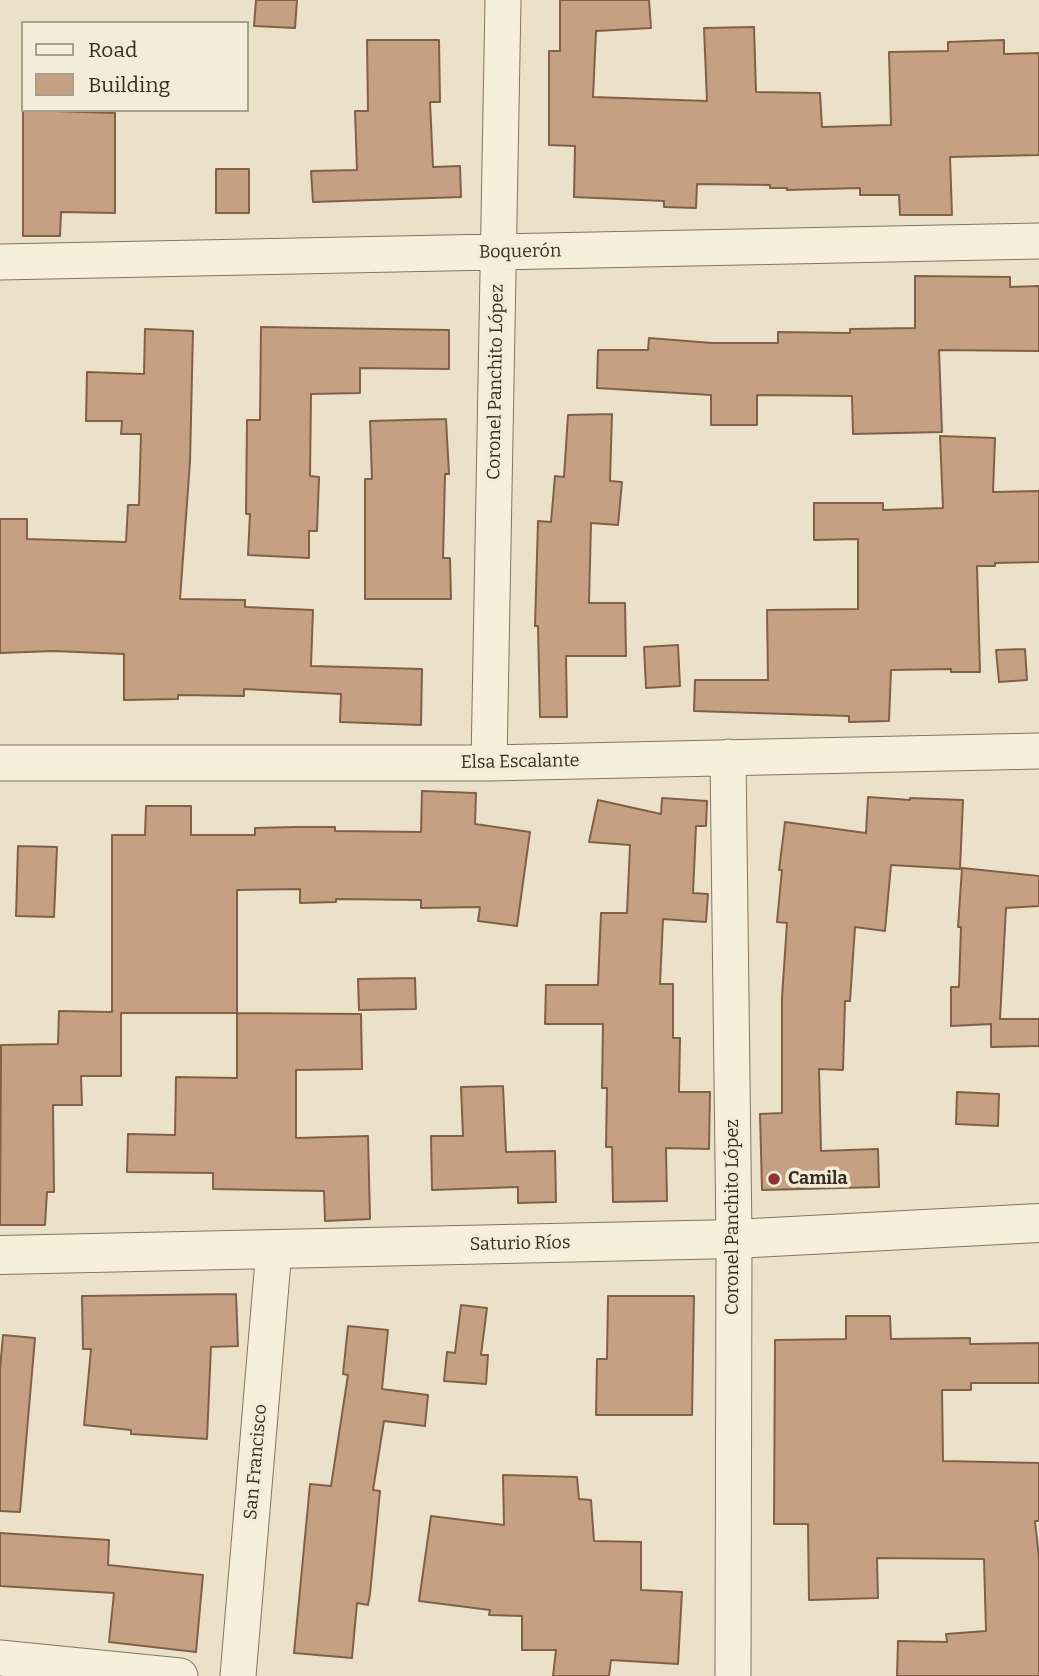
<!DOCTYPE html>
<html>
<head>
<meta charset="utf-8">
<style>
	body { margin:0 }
	#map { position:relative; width:1039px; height:1676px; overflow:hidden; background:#ebe1c9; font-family:Bitter,serif }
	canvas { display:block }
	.legend { position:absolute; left:21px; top:21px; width:228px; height:91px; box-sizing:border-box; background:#f3ecd8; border:2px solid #a8a08f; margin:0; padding:9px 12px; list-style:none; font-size:21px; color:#382d22 }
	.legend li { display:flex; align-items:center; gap:14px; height:35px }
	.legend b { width:35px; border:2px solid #a8a08f }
</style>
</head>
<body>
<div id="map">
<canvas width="1039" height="1676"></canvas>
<ul class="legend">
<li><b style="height:9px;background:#f6efdc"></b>Road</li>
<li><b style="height:19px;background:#c5a083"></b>Building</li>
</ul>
</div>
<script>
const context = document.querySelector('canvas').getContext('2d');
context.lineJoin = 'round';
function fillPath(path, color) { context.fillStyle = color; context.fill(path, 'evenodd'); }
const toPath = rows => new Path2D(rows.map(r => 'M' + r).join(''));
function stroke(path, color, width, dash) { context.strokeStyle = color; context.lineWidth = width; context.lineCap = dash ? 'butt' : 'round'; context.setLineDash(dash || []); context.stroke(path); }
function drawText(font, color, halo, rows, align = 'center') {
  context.font = font + ' Bitter,serif'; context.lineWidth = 7; context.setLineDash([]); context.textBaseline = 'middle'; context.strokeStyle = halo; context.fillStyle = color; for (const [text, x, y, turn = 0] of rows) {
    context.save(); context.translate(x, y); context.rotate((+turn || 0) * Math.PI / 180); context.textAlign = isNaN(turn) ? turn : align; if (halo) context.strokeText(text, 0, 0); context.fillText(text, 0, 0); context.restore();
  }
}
const building = toPath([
	[256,0,297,0,295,28,254,26,256,0],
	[560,0,649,0,651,28,596,31,593,97,707,101,704,28,754,27,756,92,820,93,822,127,891,125,889,52,948,51,948,42,1004,40,1004,54,1039,53,1039,155,950,157,952,215,900,215,899,195,860,195,860,188,787,190,787,188,770,188,770,185,697,184,696,208,664,207,664,201,574,197,575,146,549,145,549,51,560,51,560,0],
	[367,40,439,40,440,102,430,102,433,167,460,166,461,197,313,202,311,171,357,170,355,111,368,111,367,40],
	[23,110,115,113,115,213,61,212,60,236,23,236,23,110],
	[216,169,249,169,249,213,216,213,216,169],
	[915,276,1010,277,1010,287,1039,286,1039,351,939,350,942,432,853,434,852,396,757,395,757,425,711,425,711,395,597,388,598,350,648,350,649,338,712,343,778,343,778,332,850,333,850,329,915,328,915,276],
	[261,327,449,330,449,369,360,368,360,393,311,394,310,476,319,477,317,531,309,531,309,558,248,555,250,514,246,514,247,420,260,420,261,327],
	[145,329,193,331,190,462,180,599,245,600,245,607,313,610,311,666,422,669,421,725,340,722,341,694,244,689,244,696,178,695,178,699,124,700,124,654,54,651,0,653,0,519,27,519,27,539,126,542,128,505,139,505,141,434,121,434,122,421,86,421,87,372,144,374,145,329],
	[612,414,610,481,622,482,618,525,591,523,589,603,625,603,626,656,566,656,567,717,540,717,538,626,535,626,538,521,551,522,555,476,564,477,568,415,612,414],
	[446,419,449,474,445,474,443,558,450,558,451,599,365,599,365,479,372,479,370,421,446,419],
	[940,436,995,438,993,492,1039,491,1039,562,995,563,995,566,977,566,980,672,951,672,951,669,891,670,889,721,849,722,849,716,694,711,695,680,768,680,767,610,858,609,858,539,814,540,814,503,883,503,883,510,943,508,940,436],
	[678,645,680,686,646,688,644,647,678,645],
	[1025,649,1027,680,999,682,996,650,1025,649],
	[422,791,476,793,475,824,530,832,517,926,478,921,480,907,421,908,421,900,336,899,336,902,300,903,300,889,237,890,237,1013,121,1013,121,1076,81,1076,82,1105,53,1105,54,1192,47,1192,45,1225,0,1225,1,1045,58,1044,59,1011,112,1012,112,835,145,835,146,806,191,806,191,835,255,835,255,828,295,827,335,827,335,831,421,832,422,791],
	[868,797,910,800,910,798,963,800,960,869,891,865,885,931,855,927,850,1001,845,1001,843,1070,819,1069,821,1151,878,1149,879,1187,762,1190,760,1114,782,1113,782,997,787,923,777,922,782,870,779,870,785,822,866,833,868,797],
	[662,798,707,801,706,826,696,826,693,893,708,894,706,922,663,919,660,984,673,984,673,1038,680,1038,679,1092,710,1092,709,1149,666,1148,667,1201,613,1202,612,1147,606,1147,607,1088,602,1088,603,1024,545,1024,546,985,598,985,601,913,627,913,630,845,589,842,598,800,661,814,662,798],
	[18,846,57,847,54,917,16,916,18,846],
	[962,868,1039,876,1039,906,1006,908,1000,1019,1039,1019,1039,1046,991,1047,991,1024,951,1026,951,987,959,987,961,927,958,927,962,868],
	[415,978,416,1009,359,1010,358,979,415,978],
	[237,1013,361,1014,362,1069,296,1070,296,1138,368,1136,370,1219,325,1221,324,1191,213,1189,213,1173,127,1172,128,1134,175,1135,176,1077,237,1078,237,1013],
	[503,1086,506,1152,555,1151,556,1202,518,1203,518,1187,432,1190,431,1136,463,1136,461,1087,503,1086],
	[957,1092,999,1094,998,1126,956,1124,957,1092],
	[236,1294,238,1346,211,1347,207,1439,131,1434,131,1430,84,1425,91,1349,83,1349,82,1296,236,1294],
	[608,1296,694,1296,692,1415,596,1415,597,1359,607,1359,608,1296],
	[461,1305,487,1308,481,1355,488,1355,486,1384,444,1381,447,1352,455,1353,461,1305],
	[846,1316,890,1316,891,1339,970,1338,970,1344,1039,1343,1039,1383,971,1383,971,1390,942,1390,943,1461,1039,1463,1039,1521,1035,1521,1039,1558,1039,1676,897,1676,898,1641,947,1642,946,1634,986,1631,984,1559,877,1558,878,1598,809,1600,808,1524,774,1524,775,1340,846,1339,846,1316],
	[348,1326,388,1330,382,1389,428,1395,425,1426,384,1421,373,1490,380,1491,370,1594,368,1605,357,1603,352,1658,294,1653,310,1484,331,1486,348,1375,343,1374,348,1326],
	[3,1335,35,1338,20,1512,0,1511,0,1369,3,1335],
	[503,1475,577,1477,579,1499,591,1500,594,1541,641,1542,641,1590,682,1592,678,1664,611,1660,609,1676,553,1676,556,1650,522,1650,522,1616,489,1615,490,1610,419,1601,431,1516,504,1525,503,1475],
	[0,1533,109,1540,108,1565,203,1575,196,1652,109,1642,114,1593,0,1586,0,1533]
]);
fillPath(building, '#c5a083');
stroke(building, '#826048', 2);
const minor = toPath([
	[0,262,1039,241],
	[728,757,734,1239,733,1676],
	[0,763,489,763,1039,751],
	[489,763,503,0],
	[0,1658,180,1676],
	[238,1676,274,1249]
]);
const tertiary = toPath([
	[0,1255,734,1239,1039,1223]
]);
stroke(minor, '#867460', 37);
stroke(tertiary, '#867460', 40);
stroke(minor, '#f6efdc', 35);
stroke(tertiary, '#f6efdc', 38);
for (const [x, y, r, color] of [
	[774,1179,7,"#8f3635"]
]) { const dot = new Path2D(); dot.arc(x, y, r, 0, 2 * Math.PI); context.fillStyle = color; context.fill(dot); stroke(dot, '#f3ecd8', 2.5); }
drawText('18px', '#382d22', '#f3ecd8', [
	["Boquerón",520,252,-1],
	["Coronel Panchito López",496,382,-89],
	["Elsa Escalante",520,762,-1],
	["Coronel Panchito López",733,1217,-90],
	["Saturio Ríos",520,1244,-1],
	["San Francisco",256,1462,-85]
]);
drawText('bold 18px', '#382d22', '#f3ecd8', [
	["Camila",788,1179]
], 'left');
</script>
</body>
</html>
